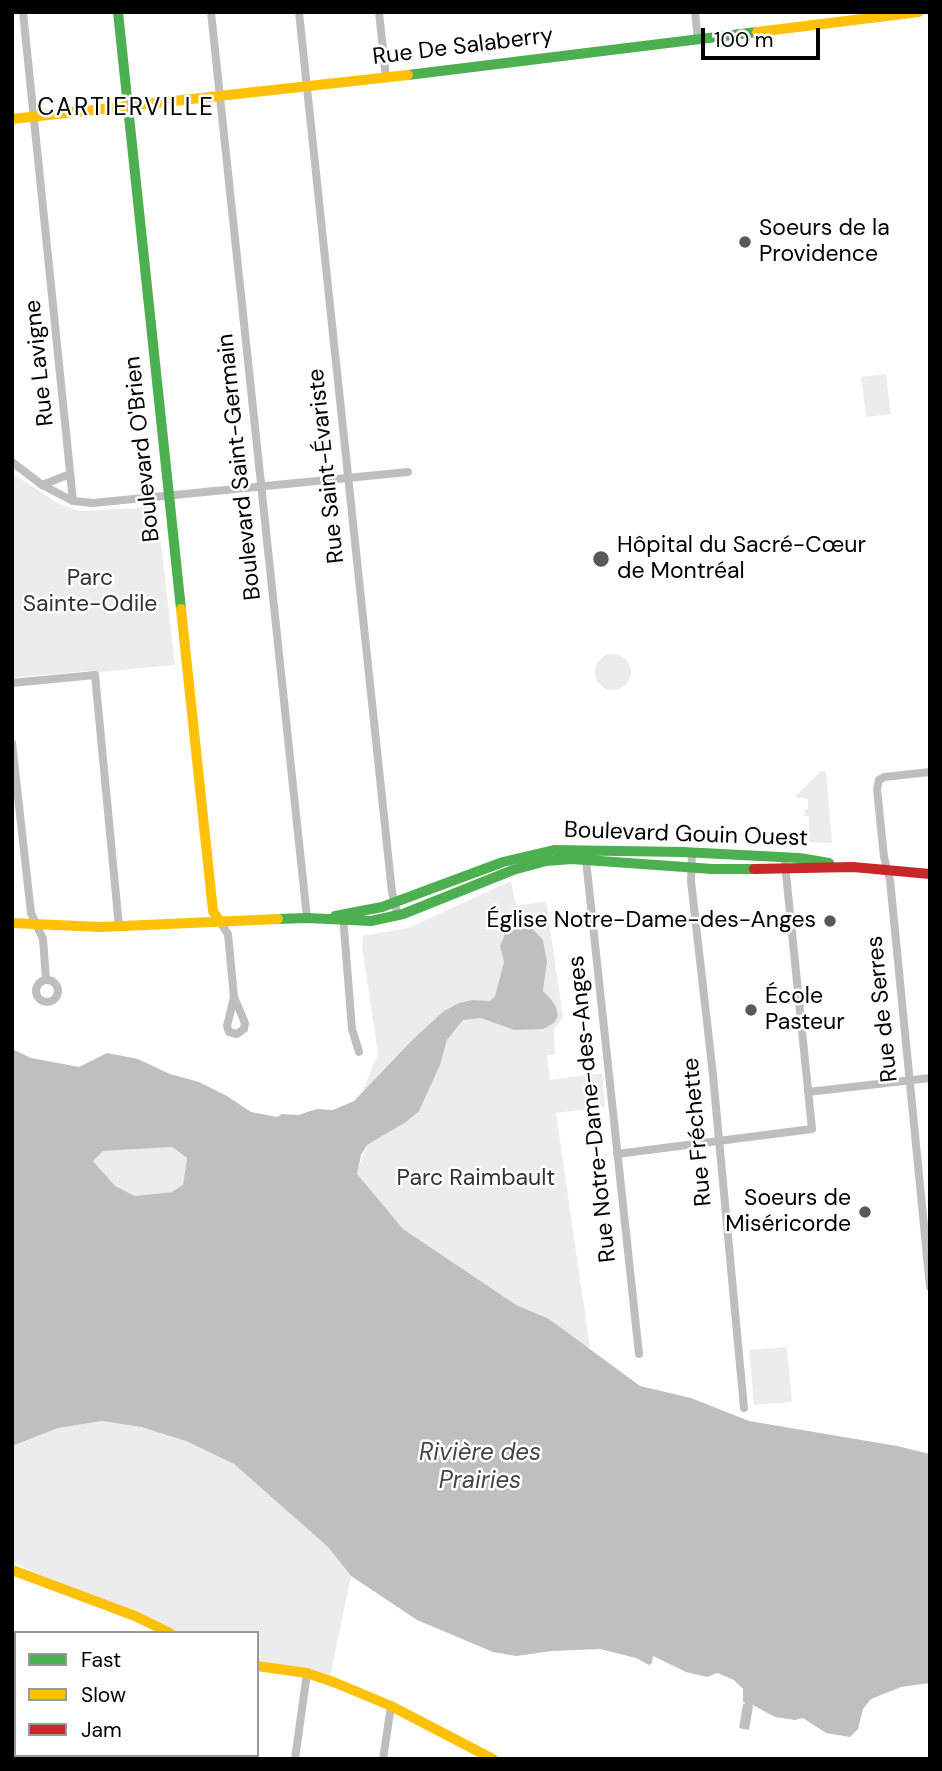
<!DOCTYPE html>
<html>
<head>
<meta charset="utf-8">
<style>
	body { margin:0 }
	#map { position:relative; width:942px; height:1771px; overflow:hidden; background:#fff; font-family:"DM Sans",sans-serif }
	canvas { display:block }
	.frame { position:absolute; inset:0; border:14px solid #000; pointer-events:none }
	.legend { position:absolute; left:14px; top:1631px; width:245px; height:126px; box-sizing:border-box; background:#fff; border:2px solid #999; margin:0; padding:9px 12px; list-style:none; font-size:21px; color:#000 }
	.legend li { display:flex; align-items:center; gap:14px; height:35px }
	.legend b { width:35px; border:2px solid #999 }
	.scale { position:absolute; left:701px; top:28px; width:119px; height:32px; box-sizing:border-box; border:4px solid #000; border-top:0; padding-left:9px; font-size:21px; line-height:24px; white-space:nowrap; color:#000; -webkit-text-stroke:5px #fff; paint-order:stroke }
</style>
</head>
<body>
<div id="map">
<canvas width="942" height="1771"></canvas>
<div class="frame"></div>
<ul class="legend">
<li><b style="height:9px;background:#4caf50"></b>Fast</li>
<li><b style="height:9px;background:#ffc107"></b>Slow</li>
<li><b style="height:9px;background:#c62828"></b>Jam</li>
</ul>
<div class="scale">100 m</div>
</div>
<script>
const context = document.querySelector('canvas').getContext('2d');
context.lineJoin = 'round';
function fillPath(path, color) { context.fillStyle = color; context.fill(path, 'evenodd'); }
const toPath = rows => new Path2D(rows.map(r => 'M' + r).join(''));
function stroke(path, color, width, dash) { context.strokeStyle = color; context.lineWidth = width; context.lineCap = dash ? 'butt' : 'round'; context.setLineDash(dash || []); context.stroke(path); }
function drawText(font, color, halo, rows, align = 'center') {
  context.font = font + ' "DM Sans",sans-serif'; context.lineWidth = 5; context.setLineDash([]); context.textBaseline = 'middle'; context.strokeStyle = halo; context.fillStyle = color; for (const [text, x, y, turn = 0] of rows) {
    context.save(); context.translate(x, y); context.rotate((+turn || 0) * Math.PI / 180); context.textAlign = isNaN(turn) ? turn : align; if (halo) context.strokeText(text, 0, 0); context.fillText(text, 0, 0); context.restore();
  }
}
fillPath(toPath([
	[886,374,891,414,866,417,861,377],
	[12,473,56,502,79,511,157,507,175,665,100,672,98,674,88,671,12,678],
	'595 672a18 18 0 1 1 36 0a18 18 0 1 1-36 0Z',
	[821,771,826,772,832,843,809,842,809,816,804,816,805,810,808,809,808,799,795,797],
	[511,881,516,906,546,901,563,1017,554,1030,555,1054,547,1055,550,1080,602,1073,605,1107,556,1113,590,1348,547,1329,398,1234,356,1174,367,1145,406,1122,419,1110,440,1065,447,1040,463,1020,481,1018,514,1030,551,999,543,991,547,962,543,940,531,927,500,946,504,962,495,996,490,1002,473,1000,409,1042,362,1092,378,1054,362,947,363,936,408,928],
	[171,1147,187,1158,183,1186,172,1192,135,1196,115,1186,93,1161,102,1151],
	[787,1347,792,1402,754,1405,749,1350],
	[102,1421,141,1427,186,1441,234,1464,328,1547,351,1576,330,1677,257,1666,257,1633,170,1633,12,1562,12,1446,58,1428]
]), '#ececec');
fillPath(toPath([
	[523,923,531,927,543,940,547,962,543,991,551,999,556,1007,558,1016,554,1023,543,1029,514,1030,481,1018,463,1020,447,1040,440,1065,419,1111,406,1122,367,1145,361,1155,357,1174,403,1229,516,1305,549,1319,640,1386,691,1398,749,1421,897,1446,930,1454,930,1683,901,1687,871,1699,863,1709,858,1729,850,1737,826,1733,803,1718,795,1720,775,1717,751,1704,753,1706,749,1730,739,1728,743,1704,746,1703,743,1702,743,1689,734,1680,717,1673,707,1677,686,1672,653,1656,652,1663,649,1665,636,1658,600,1649,552,1651,516,1656,493,1652,417,1620,351,1576,328,1547,234,1464,186,1441,141,1427,102,1421,58,1428,12,1446,12,1049,31,1058,79,1067,107,1053,138,1059,170,1074,199,1082,227,1096,251,1112,277,1117,282,1114,298,1115,317,1109,333,1110,354,1101,410,1042,444,1011,459,1003,473,1000,490,1001,495,996,504,962,500,946,506,932,514,924],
	[172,1147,187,1158,183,1185,172,1192,135,1196,115,1186,93,1161,103,1151]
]), '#bfbfbf');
stroke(toPath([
	[23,12,73,501],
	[211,12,307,918],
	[299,12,392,892,398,916],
	[379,12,386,78],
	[695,12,698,40],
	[12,462,42,485,73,501,93,503,408,472],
	[42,485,70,474],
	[12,683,95,675,119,927],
	[12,743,31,913,43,939,46,980],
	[930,772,884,777,879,780,877,789,884,857,890,880,930,1287],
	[692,853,691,881,713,1075,744,1408],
	[586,860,639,1354],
	[343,916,352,1029,359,1052],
	[220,922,228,934,234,997,245,1023,244,1029,237,1034,229,1032,227,1026,234,997],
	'36 991a11 11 0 1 1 22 0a11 11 0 1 1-22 0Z',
	[808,1092,930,1078],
	[617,1154,812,1129,785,864],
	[295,1759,307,1673],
	[383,1759,391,1706]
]), '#bebebe', 8);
stroke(toPath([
	[118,12,181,609],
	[408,75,757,32],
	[335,916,382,907,503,862,554,850,683,852,799,858,829,863],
	[278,919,307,918,371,921,403,914,513,870,546,861,572,859,712,869,754,869]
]), '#4caf50', 10);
stroke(toPath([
	[757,32,919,12],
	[12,119,408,75],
	[181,609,213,911,220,922],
	[12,923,101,927,278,919],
	[12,1570,135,1616,170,1633],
	[257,1666,307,1673,336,1683,391,1706,493,1759]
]), '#ffc107', 10);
stroke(toPath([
	[754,869,853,867,930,874]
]), '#c62828', 10);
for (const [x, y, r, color] of [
	[745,242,7,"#595959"],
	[601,559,9,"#595959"],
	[830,921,7,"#595959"],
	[751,1010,7,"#595959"],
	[865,1212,7,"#595959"]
]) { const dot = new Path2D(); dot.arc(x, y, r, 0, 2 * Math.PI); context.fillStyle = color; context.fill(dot); stroke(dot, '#fff', 2.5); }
drawText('23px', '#000', '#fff', [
	["Rue De Salaberry",463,47,-7],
	["Rue Lavigne",40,363,-96],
	["Boulevard O'Brien",143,449,-96],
	["Rue Saint-Évariste",327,466,-96],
	["Boulevard Saint-Germain",240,467,-96],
	["Boulevard Gouin Ouest",686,835,2],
	["Rue de Serres",883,1009,-96],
	["Rue Notre-Dame-des-Anges",593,1109,-96],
	["Rue Fréchette",698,1132,-95]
]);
drawText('23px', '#000', '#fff', [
	["Soeurs de la",759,229],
	["Providence",759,255],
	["Hôpital du Sacré-Cœur",617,546],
	["de Montréal",617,572],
	["Église Notre-Dame-des-Anges",816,921,"right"],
	["École",765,997],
	["Pasteur",765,1023],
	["Soeurs de",851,1199,"right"],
	["Miséricorde",851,1225,"right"]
], 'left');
drawText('23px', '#333', '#fff', [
	["Parc",90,579],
	["Sainte-Odile",90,605],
	["Parc Raimbault",476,1179]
]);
context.letterSpacing = '2px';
drawText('24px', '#000', '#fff', [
	["CARTIERVILLE",126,109]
]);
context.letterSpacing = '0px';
drawText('italic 24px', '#444', '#fff', [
	["Rivière des",480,1454],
	["Prairies",480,1482]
]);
</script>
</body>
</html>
